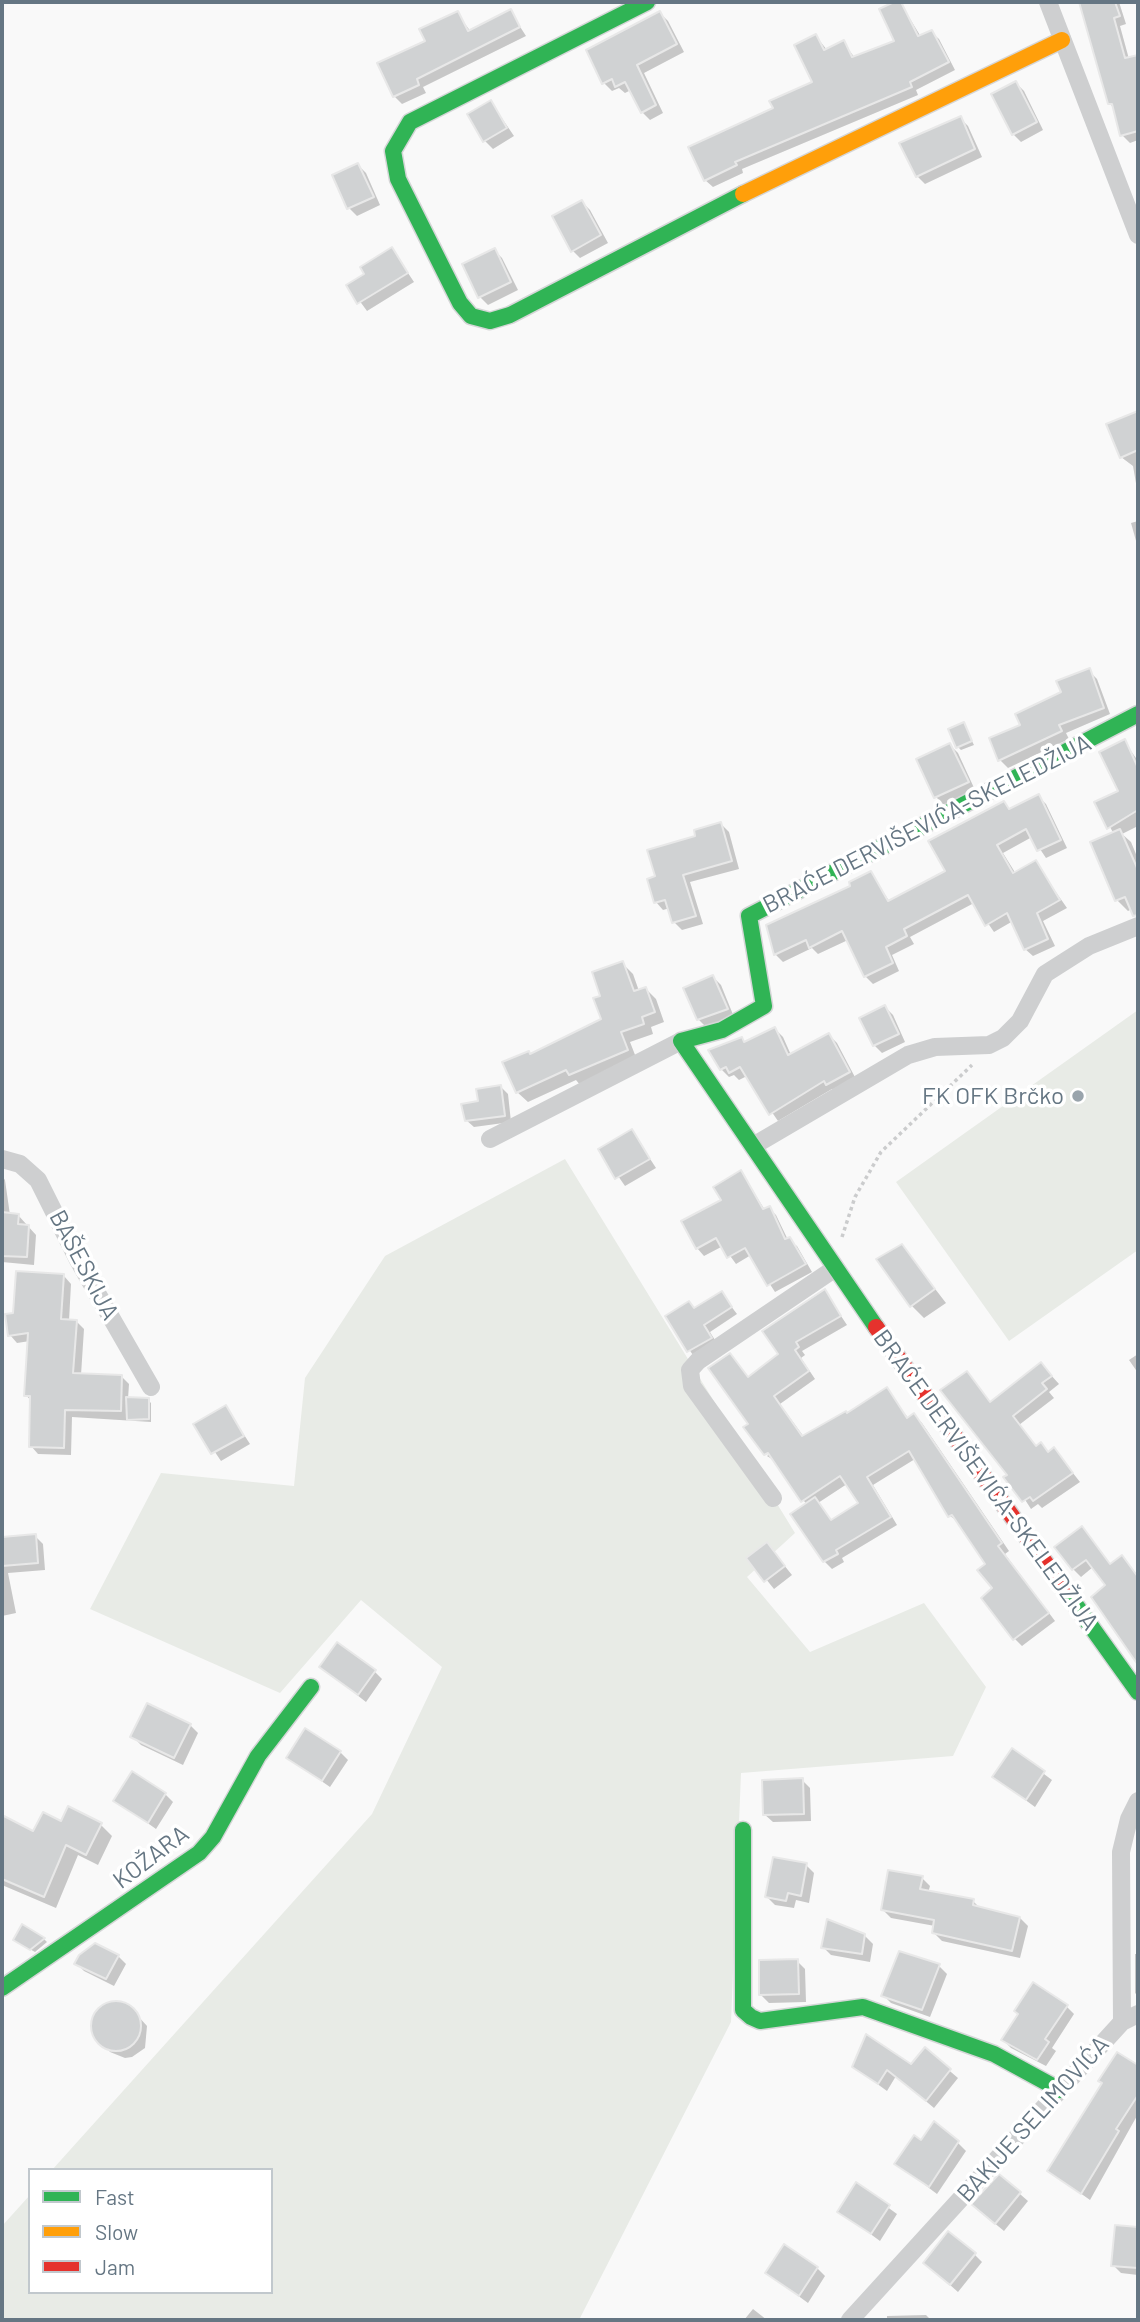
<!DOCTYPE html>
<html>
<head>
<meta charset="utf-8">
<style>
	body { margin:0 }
	#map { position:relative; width:1140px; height:2322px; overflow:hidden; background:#f9f9f9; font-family:Barlow,sans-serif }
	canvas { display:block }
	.frame { position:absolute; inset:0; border:4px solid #657683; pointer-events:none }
	.legend { position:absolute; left:28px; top:2168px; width:245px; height:126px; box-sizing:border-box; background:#fff; border:2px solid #c1c8cd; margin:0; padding:9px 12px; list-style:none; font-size:21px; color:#657683 }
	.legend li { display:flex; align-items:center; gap:14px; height:35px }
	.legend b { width:35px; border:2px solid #c1c8cd }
</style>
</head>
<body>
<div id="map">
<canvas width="1140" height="2322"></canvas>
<div class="frame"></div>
<ul class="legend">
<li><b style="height:9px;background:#30b455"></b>Fast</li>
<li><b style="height:9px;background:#ff9f0a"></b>Slow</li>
<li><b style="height:9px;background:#e5322d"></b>Jam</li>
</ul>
</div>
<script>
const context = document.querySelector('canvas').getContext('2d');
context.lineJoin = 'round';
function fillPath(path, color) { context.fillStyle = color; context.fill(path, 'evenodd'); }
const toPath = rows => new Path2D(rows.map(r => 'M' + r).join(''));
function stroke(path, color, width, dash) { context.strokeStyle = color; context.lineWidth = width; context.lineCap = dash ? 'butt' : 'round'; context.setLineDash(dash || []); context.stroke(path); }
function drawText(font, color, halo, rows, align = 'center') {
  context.font = font + ' Barlow,sans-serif'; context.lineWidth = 7; context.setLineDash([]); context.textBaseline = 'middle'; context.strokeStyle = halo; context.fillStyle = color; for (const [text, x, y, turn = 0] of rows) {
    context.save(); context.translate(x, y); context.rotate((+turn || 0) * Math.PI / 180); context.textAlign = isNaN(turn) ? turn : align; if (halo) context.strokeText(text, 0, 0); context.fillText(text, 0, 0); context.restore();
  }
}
fillPath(toPath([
	[1138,1010,1138,1250,1009,1341,896,1182],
	[565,1159,795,1533,747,1577,810,1652,924,1603,986,1687,953,1756,741,1773,731,2022,579,2320,2,2320,2,2226,30,2195,30,2292,271,2292,271,2170,52,2170,372,1814,442,1667,361,1600,280,1693,90,1609,161,1473,294,1486,305,1378,385,1256]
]), '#e8ebe6');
fillPath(toPath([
	[900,2,921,37,931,32,939,39,955,70,916,90,918,95,742,169,743,173,713,187,705,180,775,108,815,82,816,36,827,50,843,42,855,58,896,42,881,10],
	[1080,2,1119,2,1126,24,1120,26,1129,59,1138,57,1138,140,1130,143,1122,135,1115,109,1109,103],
	[510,11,526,36,423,87,426,93,402,104,394,96,427,41,457,13,471,32],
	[660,13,668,21,684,52,644,73,663,113,650,120,642,112,631,90,625,93,619,88,612,91,604,83,588,51],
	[1016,83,1024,91,1043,130,1021,142,1013,134],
	[491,102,514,136,493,149,485,141],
	[960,118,968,126,982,157,925,184,917,176],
	[358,165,366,173,380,205,357,216,349,208],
	[582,202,590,210,608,243,580,258,572,250],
	[392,249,414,282,367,311,348,285,366,274],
	[494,250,502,258,518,290,488,305,480,297],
	[1138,413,1138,495,1133,466,1121,457,1108,425],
	[1138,521,1138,548,1131,523],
	[1089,671,1097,679,1110,714,1066,733,1069,739,1008,768,1000,760,1023,726],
	[963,724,974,745,961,750,958,747],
	[1124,741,1138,761,1138,826,1122,834,1131,842,1138,859,1138,912,1134,908,1128,911,1117,900,1114,834,1096,803,1120,792],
	[950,745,958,753,975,790,944,805,936,797,918,760],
	[1039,797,1046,804,1067,848,1046,858,1032,837,1003,853,1016,874,1035,862,1067,908,1043,921,1055,946,1033,956,1025,949,1013,921,994,932,974,903,910,937,914,944,892,955,899,971,873,984,865,976,848,940,818,954,812,948,783,962,775,954,768,926,853,886,870,873,890,902,947,871,1004,803,1011,810],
	[721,824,729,832,739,869,690,882,703,924,682,930,674,922,670,908,663,910,656,902,657,878,698,837],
	[622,963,633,974,639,991,646,989,656,999,664,1022,651,1027,653,1034,630,1042,637,1060,580,1085,576,1080,528,1102,517,1092,531,1055,603,1020,603,997],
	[713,977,721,985,734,1017,706,1027,698,1019],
	[885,1007,893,1015,905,1042,882,1053,874,1045,861,1018],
	[775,1029,783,1037,791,1055,829,1035,837,1043,857,1081,835,1092,832,1089,778,1121,747,1076,739,1080,734,1075,729,1077,721,1069,741,1039,745,1043],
	[501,1087,508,1094,511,1122,474,1127,466,1120,480,1103],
	[632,1131,656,1168,625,1186,600,1150],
	[741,1172,765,1210,769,1208,776,1215,788,1240,797,1246,812,1272,775,1292,751,1255,736,1264,723,1246,704,1256,697,1248],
	[2,1176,5,1180,10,1215,18,1215,36,1235,34,1265,2,1262],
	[902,1246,946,1303,924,1318,912,1306],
	[64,1276,71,1284,69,1321,76,1321,84,1329,81,1375,121,1376,129,1384,128,1399,148,1400,151,1403,151,1422,72,1417,71,1455,38,1454,31,1446,32,1402,26,1395,30,1341,17,1343,10,1335,14,1314],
	[825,1292,847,1325,802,1351,805,1355,801,1358,815,1379,780,1404,804,1437,848,1415,886,1389,909,1419,914,1415,922,1423,1009,1551,1005,1554,1055,1621,1022,1646,1015,1639,987,1564,959,1522,950,1516,915,1459,873,1485,897,1525,842,1558,844,1562,832,1569,824,1561,807,1505,775,1461,767,1456,776,1449,750,1424,749,1379,780,1355],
	[847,1484,861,1504,832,1521,818,1503],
	[721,1293,737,1314,710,1332,718,1345,695,1358,667,1317,689,1303,696,1310],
	[1138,1354,1138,1373,1129,1360],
	[1041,1364,1059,1384,1049,1392,1054,1398,1019,1425,1037,1447,1049,1453,1054,1449,1080,1482,1042,1508,1038,1504,1031,1509,1009,1475,967,1373,991,1403],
	[226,1407,250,1444,221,1461,196,1424],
	[1082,1528,1111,1565,1135,1573,1138,1570,1138,1662,1107,1586,1093,1567,1081,1577,1073,1569],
	[35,1536,43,1544,45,1570,8,1573,16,1613,2,1616,2,1539],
	[767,1544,792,1575,774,1589,749,1558],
	[321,1667,374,1671,382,1679,366,1702],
	[190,1725,198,1733,183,1765,141,1745,133,1737],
	[1012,1750,1052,1780,1035,1807,994,1777],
	[340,1752,348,1760,330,1787,288,1758],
	[802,1780,810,1788,811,1821,773,1822,764,1814],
	[165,1794,173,1802,156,1829,115,1800],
	[5,1819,34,1833,62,1823,100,1824,112,1836,98,1865,78,1855,56,1908,2,1885,2,1826],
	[806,1865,814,1873,809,1903,796,1900,794,1908,775,1905,767,1897],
	[922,1878,930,1886,928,1893,973,1901,980,1908,1020,1918,1028,1926,1020,1958,942,1941,934,1933,935,1926,891,1918,883,1910],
	[23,1927,44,1939,47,1942,35,1952,19,1943],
	[865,1936,873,1944,870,1962,831,1955,823,1947],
	[901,1951,939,1966,947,1974,930,2017,891,2003,883,1995],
	[1135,1954,1138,1954,1138,1996,1135,1993],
	[118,1956,126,1964,114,1986,84,1971,76,1963],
	[797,1961,805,1969,806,2002,769,2003,760,1994],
	[111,2002,129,2006,147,2026,145,2048,132,2057,125,2058,110,2052,93,2030,96,2014],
	[1066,2006,1074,2014,1052,2048,1056,2051,1046,2066,1011,2048,1003,2040],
	[925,2050,958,2078,934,2108,896,2076,887,2091,854,2067,911,2066],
	[1118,2054,1138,2068,1138,2114,1090,2200,1049,2171,1103,2084],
	[921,2142,958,2143,966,2151,937,2194,897,2164],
	[999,2176,1028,2201,1004,2231,981,2212],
	[857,2185,897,2214,880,2241,839,2211],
	[1116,2226,1138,2228,1138,2275,1121,2273,1113,2265],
	[974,2254,982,2262,958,2292,933,2270],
	[817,2268,825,2276,808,2303,767,2273],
	[753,2309,767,2320,744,2320],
	[926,2315,931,2320,887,2320,887,2316]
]), '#0003');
const building = toPath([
	[894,2,901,2,918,36,932,30,949,62,910,82,912,87,735,162,737,165,704,181,688,147,773,108,769,101,812,82,794,45,816,34,824,50,844,40,852,57,894,41,879,9,894,2],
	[1079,2,1115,2,1120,16,1114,18,1125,58,1138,55,1138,131,1120,136,1112,104,1108,104,1079,2],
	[511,9,520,27,417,79,419,85,393,97,377,63,425,41,419,29,458,11,468,31,511,9],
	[660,11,677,44,637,65,656,105,641,113,625,82,615,87,612,79,602,84,586,50,660,11],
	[1016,81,1037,122,1012,135,991,94,1016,81],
	[491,100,507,128,483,142,467,114,491,100],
	[961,116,975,149,916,177,899,143,961,116],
	[358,163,374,197,347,209,332,175,358,163],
	[582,200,601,235,571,252,552,216,582,200],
	[392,247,408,273,357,304,346,285,364,274,360,267,392,247],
	[495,248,511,282,478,298,462,264,495,248],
	[1138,411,1138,450,1120,458,1106,424,1138,411],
	[1090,668,1104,708,1059,725,1062,731,998,761,989,738,1020,725,1015,714,1061,692,1056,681,1090,668],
	[964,722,972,741,956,748,948,729,964,722],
	[1125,739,1138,768,1138,810,1107,829,1094,802,1118,791,1099,752,1125,739],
	[950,743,969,782,934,798,916,759,950,743],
	[1039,794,1061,840,1037,851,1026,829,997,845,1013,873,1036,860,1060,900,1037,913,1048,939,1024,950,1007,913,985,926,968,895,904,929,907,936,886,947,893,963,864,977,842,931,809,948,806,940,774,955,766,925,850,886,849,882,871,871,888,901,945,871,928,841,1004,801,1009,809,1039,794],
	[721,822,732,861,683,875,696,916,672,923,665,900,654,903,647,879,655,876,647,850,695,836,694,830,721,822],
	[1120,829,1138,870,1138,915,1133,916,1125,897,1115,901,1090,842,1120,829],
	[623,961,634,991,646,987,655,1012,642,1017,644,1024,621,1032,628,1050,569,1075,566,1070,516,1093,502,1062,529,1051,530,1054,601,1019,593,998,600,996,592,972,623,961],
	[713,975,728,1009,697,1020,683,988,713,975],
	[885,1005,899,1034,873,1046,859,1018,885,1005],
	[775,1027,788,1055,829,1033,850,1072,826,1085,824,1081,769,1115,740,1067,729,1073,726,1067,720,1070,708,1050,742,1037,744,1042,775,1027],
	[501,1085,505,1116,465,1121,461,1104,478,1101,476,1089,501,1085],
	[632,1129,650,1159,615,1179,598,1149,632,1129],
	[741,1170,763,1209,770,1206,785,1239,790,1237,806,1264,767,1286,745,1248,727,1258,716,1238,696,1249,681,1221,721,1200,713,1187,741,1170],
	[2,1212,19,1214,18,1224,29,1225,27,1257,2,1256,2,1212],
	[902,1244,935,1289,910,1307,876,1259,902,1244],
	[16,1271,64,1274,61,1319,77,1320,73,1373,122,1375,121,1411,65,1410,64,1448,29,1447,30,1396,24,1396,28,1333,8,1336,5,1314,13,1313,16,1271],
	[825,1289,841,1316,796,1342,799,1347,795,1350,809,1371,774,1396,802,1436,846,1411,847,1413,887,1387,907,1418,914,1413,1002,1543,998,1546,1049,1613,1013,1640,981,1598,992,1588,977,1570,985,1564,952,1515,948,1517,909,1451,867,1477,891,1517,836,1550,838,1554,823,1562,790,1514,815,1497,831,1520,858,1503,840,1476,801,1502,768,1453,764,1455,743,1427,748,1424,708,1368,730,1353,748,1377,778,1354,762,1331,825,1289],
	[722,1291,732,1307,704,1325,712,1338,687,1352,665,1316,689,1301,694,1308,722,1291],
	[1041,1362,1052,1376,1042,1383,1047,1389,1013,1416,1036,1446,1041,1442,1048,1452,1054,1447,1073,1473,1033,1501,1030,1497,1022,1502,1003,1477,1007,1475,940,1390,967,1371,990,1402,1041,1362],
	[126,1397,149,1398,149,1419,127,1420,126,1397],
	[226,1405,244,1436,211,1454,193,1424,226,1405],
	[1082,1526,1110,1564,1122,1555,1138,1577,1138,1665,1091,1597,1105,1585,1086,1560,1072,1570,1054,1547,1082,1526],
	[36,1534,38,1563,2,1566,2,1537,36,1534],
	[767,1542,785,1566,764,1582,746,1558,767,1542],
	[337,1642,376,1670,358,1695,319,1667,337,1642],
	[147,1703,191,1724,174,1758,130,1737,147,1703],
	[305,1728,341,1751,322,1781,286,1758,305,1728],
	[1012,1748,1045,1771,1026,1800,992,1777,1012,1748],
	[132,1771,166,1793,148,1823,113,1801,132,1771],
	[803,1778,804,1814,763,1815,762,1780,803,1778],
	[68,1806,102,1823,86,1855,66,1845,44,1897,2,1879,2,1815,33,1831,43,1812,61,1821,68,1806],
	[773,1857,807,1863,801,1896,788,1893,786,1901,765,1897,773,1857],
	[888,1870,923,1876,920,1889,974,1899,973,1905,1020,1917,1012,1951,932,1933,934,1920,881,1910,888,1870],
	[827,1919,865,1934,862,1954,821,1948,827,1919],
	[22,1924,45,1938,30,1950,13,1940,22,1924],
	[95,1943,119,1955,106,1979,74,1964,79,1955,95,1943],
	[899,1951,940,1964,922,2010,881,1996,899,1951],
	[798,1959,799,1994,759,1995,759,1960,798,1959],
	[1033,1982,1068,2005,1045,2039,1049,2042,1037,2060,1001,2040,1018,2014,1014,2011,1033,1982],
	'91 2026a25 25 0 1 1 50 0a25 25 0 1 1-50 0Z',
	[866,2034,911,2064,925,2047,951,2069,926,2101,887,2070,878,2084,852,2067,866,2034],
	[1117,2052,1138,2065,1138,2095,1116,2129,1119,2131,1081,2194,1047,2171,1102,2083,1098,2081,1117,2052],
	[934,2121,959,2141,929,2187,894,2164,914,2135,921,2140,934,2121],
	[999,2174,1021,2192,995,2224,971,2204,999,2174],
	[856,2182,890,2205,871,2234,837,2212,856,2182],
	[1115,2225,1138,2227,1138,2268,1111,2266,1115,2225],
	[948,2231,976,2253,950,2285,923,2263,948,2231],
	[784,2244,818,2267,799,2296,765,2273,784,2244]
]);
fillPath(building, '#d0d2d3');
stroke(building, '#e8e8e8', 2);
const fast = toPath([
	[647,2,410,122,393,151,398,179,460,303,471,316,490,321,510,315,743,194],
	[876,1327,681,1041,722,1030,764,1006,749,916,1138,714],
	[1065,1590,1138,1692],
	[743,1830,743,2010,751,2017,760,2021,863,2007,994,2054,1060,2090],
	[2,1988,199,1853,213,1837,258,1756,311,1687]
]);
const slow = toPath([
	[743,194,1062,40]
]);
const jam = toPath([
	[876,1327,1065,1590]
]);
stroke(fast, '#d5d6d7', 19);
stroke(slow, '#d5d6d7', 19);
stroke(jam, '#d5d6d7', 19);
stroke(toPath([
	[842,1237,855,1197,881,1152,972,1065]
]), '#cbcccd', 3.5, [3.5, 3.5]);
stroke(toPath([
	[1048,2,1138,235],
	[490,1139,681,1041],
	[753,1146,908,1055,935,1047,989,1045,1003,1038,1020,1021,1045,974,1089,946,1138,926],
	[2,1159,20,1164,38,1180,78,1260,151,1387],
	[773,1498,692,1386,690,1370,698,1361,834,1269],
	[1122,2022,1121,1852,1129,1819,1138,1801],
	[850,2320,1122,2022,1138,2014]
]), '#cecfd0', 18);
stroke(fast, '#30b455', 16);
stroke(slow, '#ff9f0a', 16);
stroke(jam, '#e5322d', 16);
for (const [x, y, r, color] of [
	[1078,1096,7,"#99a4ac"]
]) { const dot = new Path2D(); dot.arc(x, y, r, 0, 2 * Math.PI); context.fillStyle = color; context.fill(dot); stroke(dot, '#fff', 2.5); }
drawText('24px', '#657683', '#fff', [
	["BRAĆE DERVIŠEVIĆA-SKELEDŽIJA",927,824,-27],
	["BAŠESKIJA",84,1265,62],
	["BRAĆE DERVIŠEVIĆA-SKELEDŽIJA",986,1480,54],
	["KOŽARA",151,1857,-37],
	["BAKIJE SELIMOVIĆA",1033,2119,-48]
]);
drawText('24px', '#657683', '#fff', [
	["FK OFK Brčko",1064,1096]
], 'right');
</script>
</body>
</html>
